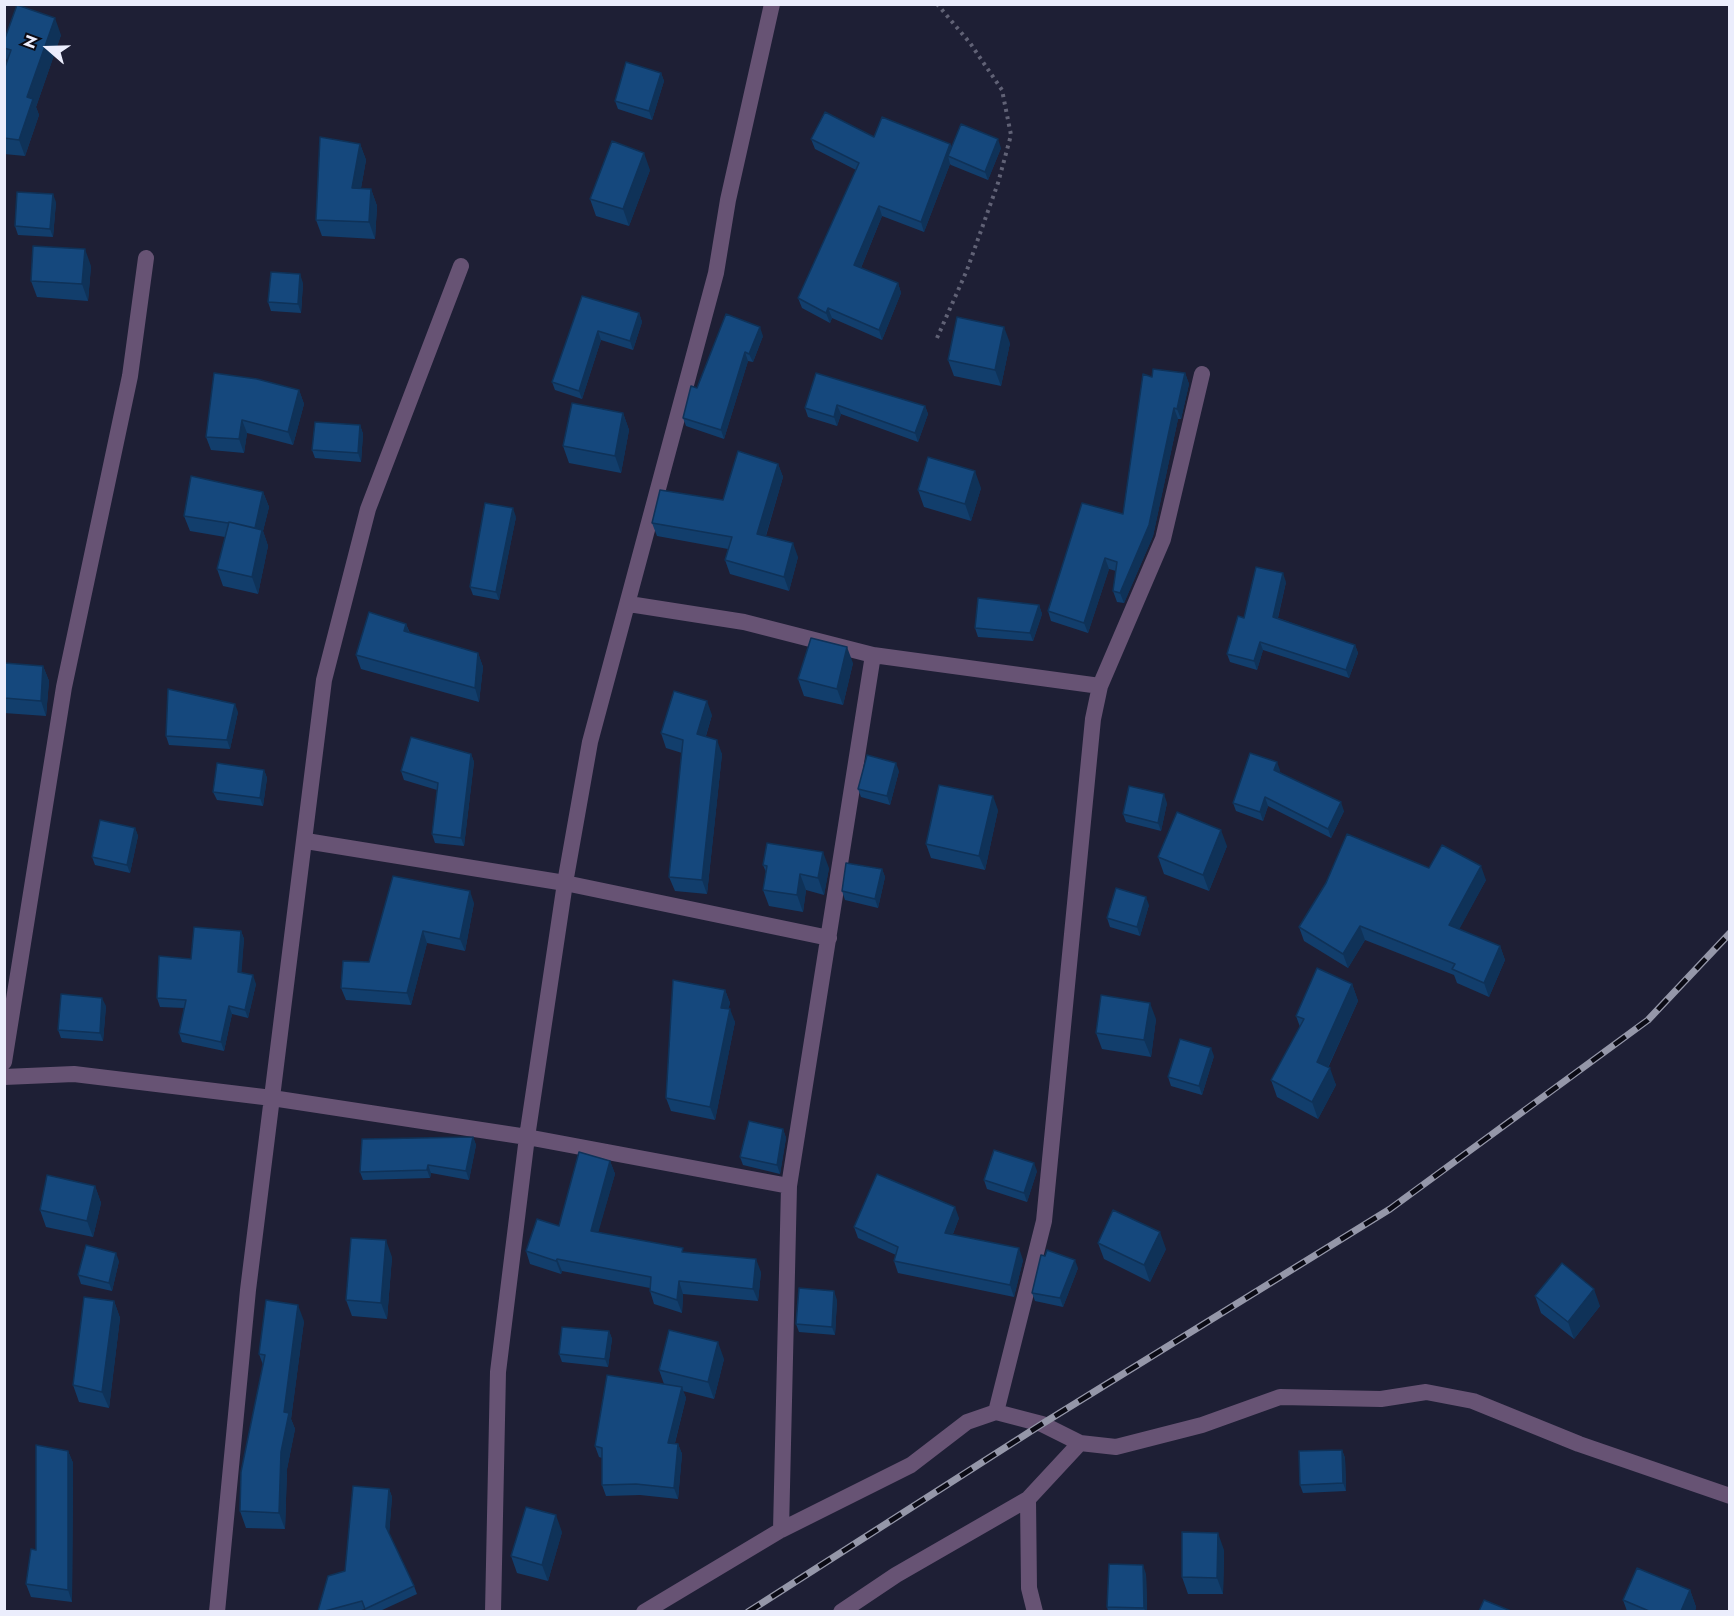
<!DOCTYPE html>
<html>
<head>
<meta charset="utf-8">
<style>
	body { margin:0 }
	#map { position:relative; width:1734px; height:1616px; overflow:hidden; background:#1e1f35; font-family:Jost,sans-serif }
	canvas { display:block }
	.frame { position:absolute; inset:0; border:6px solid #ebedfc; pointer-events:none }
	.north { position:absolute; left:18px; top:18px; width:60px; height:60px; -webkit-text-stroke:4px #0a0a14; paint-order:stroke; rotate:290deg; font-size:16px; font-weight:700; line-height:24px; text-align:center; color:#ebedfc }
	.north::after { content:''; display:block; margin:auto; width:21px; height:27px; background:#ebedfc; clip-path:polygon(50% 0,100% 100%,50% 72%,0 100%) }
</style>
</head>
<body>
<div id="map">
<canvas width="1734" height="1616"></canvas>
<div class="frame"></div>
<div class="north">N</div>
</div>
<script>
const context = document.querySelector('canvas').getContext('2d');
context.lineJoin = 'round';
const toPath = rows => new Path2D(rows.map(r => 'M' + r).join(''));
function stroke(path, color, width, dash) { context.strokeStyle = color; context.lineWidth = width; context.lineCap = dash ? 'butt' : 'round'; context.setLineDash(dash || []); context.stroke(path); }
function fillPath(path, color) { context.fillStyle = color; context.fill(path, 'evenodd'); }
stroke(toPath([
	[937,338,967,270,998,183,1011,135,1002,90,970,43,937,4]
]), '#616276', 4, [3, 4.5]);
stroke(toPath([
	[629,604,744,622,873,655,1100,686],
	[306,841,565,883,829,938],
	[4,1062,64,687,130,376,146,258],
	[4,1077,74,1074,272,1098,527,1137,789,1186],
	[996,1412,1044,1221,1093,719,1100,686,1163,539,1202,374],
	[1028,1499,1029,1588,1035,1612],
	[781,1530,789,1186,873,655],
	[217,1612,248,1290,324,680,368,509,461,266],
	[493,1612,498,1372,527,1137,565,883,590,742,716,273,728,200,772,4],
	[644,1612,781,1530,911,1465,967,1422,996,1412,1042,1424,1080,1443,1116,1447,1202,1425,1280,1397,1381,1399,1426,1392,1473,1401,1579,1444,1730,1496],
	[841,1612,896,1575,1028,1499,1080,1443]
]), '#675374', 16);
const rail = toPath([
	[748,1612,1042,1424,1390,1209,1648,1020,1730,933]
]);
stroke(rail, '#9597a9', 7);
stroke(rail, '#0a0a14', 4.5, [14]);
fillPath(toPath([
	[61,35,36,107,39,115,25,156,4,154,4,70,7,61,4,53,4,41],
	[661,73,664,81,652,120,618,109,615,101],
	[874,137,950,144,952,147,1001,148,988,180,951,165,950,164,924,232,882,216,861,268,898,283,901,293,882,340,832,318,830,323,802,308,798,298,856,170,815,149,811,139],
	[360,144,366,160,361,188,371,189,377,206,375,239,322,236,316,220],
	[650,170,629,226,596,216,590,199],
	[56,202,53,237,18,235,15,226],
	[91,266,88,301,37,297,31,281],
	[303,283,301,313,271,311,268,302],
	[582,296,639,313,642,322,633,350,601,340,582,399,555,390,552,382],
	[763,336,753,362,748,361,724,439,686,426,683,418,697,388],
	[1010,343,1001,386,954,376,948,360],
	[816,373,925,406,928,414,918,442,841,414,837,426,808,417,805,408],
	[1185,373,1189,384,1181,419,1178,419,1153,536,1124,603,1117,602,1113,591,1116,571,1109,569,1088,633,1051,621,1048,611,1123,514,1152,377],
	[299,390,304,404,293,445,247,433,244,453,211,450,206,437],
	[623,413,629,430,621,473,569,463,563,446],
	[360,425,363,434,361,462,315,458,312,450],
	[778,464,783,477,766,536,798,557,789,591,730,574,725,560,728,549,657,536,652,523,723,500],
	[981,488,971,521,924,507,918,490],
	[263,492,269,507,263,531,268,546,258,594,223,586,217,569,225,537,190,531,184,516],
	[516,517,499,600,473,595,470,587],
	[1286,582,1278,618,1355,645,1358,653,1349,678,1263,650,1257,670,1230,662,1227,654,1244,618],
	[1039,605,1042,614,1033,641,978,637,975,628],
	[406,624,410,633,478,653,483,667,479,702,361,669,356,655],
	[4,663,43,666,49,681,46,716,4,713],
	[853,663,843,705,804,696,798,679],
	[238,712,230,749,169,745,166,736],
	[712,715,706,736,722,754,707,894,675,891,669,877,682,753,666,748,661,733],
	[471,754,474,762,464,846,435,843,432,834,437,790,404,780,401,771],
	[264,770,267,778,263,806,217,800,213,792],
	[1280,770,1279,773,1344,811,1331,838,1268,806,1263,821,1236,811,1233,803],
	[899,771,890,805,861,797,858,789],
	[1167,803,1161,831,1126,822,1123,814],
	[998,810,985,870,931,858,926,844],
	[135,828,138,836,130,873,95,865,92,857],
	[1227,846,1209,891,1164,874,1158,857],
	[763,865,829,868,824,895,806,890,803,912,769,906,763,890,766,872],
	[1429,868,1486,880,1459,929,1500,946,1505,960,1489,997,1457,983,1454,975,1365,940,1348,968,1304,941,1299,927],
	[882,869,885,877,878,908,845,900,842,891],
	[393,876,474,903,465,951,427,943,411,1005,346,1000,341,988,369,962],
	[1149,905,1140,936,1110,927,1107,918],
	[241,931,244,939,241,972,256,984,248,1018,232,1014,224,1051,182,1042,179,1033,184,1008,160,1007,157,998,191,959],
	[1352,984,1358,1001,1328,1068,1336,1085,1318,1119,1277,1097,1271,1080,1300,1027,1296,1016],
	[725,990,730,1003,728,1009,735,1022,715,1120,671,1111,666,1098],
	[106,1006,103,1041,61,1038,58,1030],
	[1156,1019,1151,1057,1102,1049,1096,1033],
	[1214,1056,1202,1095,1171,1086,1168,1077],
	[783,1129,786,1138,780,1174,743,1165,740,1157],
	[473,1137,476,1145,469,1180,431,1173,430,1178,363,1180,360,1172],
	[610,1161,615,1174,598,1232,684,1252,761,1272,758,1301,683,1294,682,1313,654,1304,650,1291,650,1288,562,1271,561,1274,530,1264,526,1251,559,1226],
	[1037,1171,1027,1202,987,1189,984,1180],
	[95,1186,101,1203,93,1237,46,1227,40,1210],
	[959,1218,953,1234,1023,1260,1014,1297,898,1273,894,1261,896,1255,858,1238,854,1227],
	[1098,1243,1166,1249,1150,1282,1104,1259],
	[392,1257,387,1319,352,1316,346,1300],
	[119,1261,112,1291,81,1284,78,1275],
	[1078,1268,1063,1307,1035,1301,1032,1293],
	[1535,1296,1600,1306,1574,1339,1541,1313],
	[837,1300,835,1335,799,1332,796,1324],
	[114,1301,120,1318,109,1408,79,1402,73,1385],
	[304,1321,291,1419,295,1429,287,1469,285,1529,246,1528,240,1511,263,1365,259,1354],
	[609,1331,612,1339,608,1367,562,1362,559,1354],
	[724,1359,714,1399,683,1391,686,1398,675,1443,678,1444,682,1454,678,1499,640,1495,606,1496,602,1485,602,1458,599,1457,595,1446,664,1384,659,1370],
	[1342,1450,1345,1458,1346,1491,1303,1493,1300,1485],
	[68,1451,73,1463,72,1602,31,1597,26,1584,36,1550],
	[389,1489,392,1497,389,1534,414,1586,417,1594,380,1611,366,1611,365,1609,358,1611,318,1611,345,1571],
	[562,1532,548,1581,517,1573,511,1556],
	[1224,1550,1223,1594,1188,1594,1182,1577],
	[1146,1574,1147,1611,1108,1611,1107,1607],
	[1690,1590,1696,1607,1695,1611,1627,1611,1623,1600]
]), '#123e6c');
fillPath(toPath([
	[55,18,61,35,36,107,39,115,25,156,19,140,27,97],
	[661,73,664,81,652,120,649,111],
	[998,139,1001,148,988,180,985,172],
	[360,144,366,160,358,205,352,188],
	[950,144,954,154,948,156,950,164,924,232,921,222],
	[644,153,650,170,629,226,623,209],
	[371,189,377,206,375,239,369,222],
	[53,194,56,202,53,237,50,229],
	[879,206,882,216,858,275,854,265],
	[85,249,91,266,88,301,82,284],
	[300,274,303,283,301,313,298,304],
	[898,283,901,293,882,340,879,330],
	[828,308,832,318,830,323,826,313],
	[639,313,642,322,633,350,630,341],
	[760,327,763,336,753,362,749,354],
	[1004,327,1010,343,1001,386,995,370],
	[598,331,601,340,582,399,579,391],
	[745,352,748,361,724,439,721,430],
	[1185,373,1189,384,1181,419,1177,409],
	[299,390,304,404,293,445,288,432],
	[837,405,841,414,837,426,834,417],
	[925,406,928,414,918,442,915,433],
	[1174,408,1178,419,1153,536,1124,603,1120,593],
	[623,413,629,430,621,473,615,456],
	[242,420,247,433,244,453,239,439],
	[360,425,363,434,361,462,358,453],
	[778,464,783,477,762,548,757,534],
	[975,471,981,488,971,521,965,504],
	[263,492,269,507,263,531,268,546,258,594,252,577,255,528],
	[513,508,516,517,499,600,496,592],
	[793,543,798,557,789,591,784,577],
	[1105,558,1109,569,1088,633,1084,623],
	[1283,573,1286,582,1276,625,1273,617],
	[1039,605,1042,614,1033,641,1030,633],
	[406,624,411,637,404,631],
	[1260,642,1263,650,1257,670,1254,661],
	[1355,645,1358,653,1349,678,1346,670],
	[847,647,853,663,843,705,837,689],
	[478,653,483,667,479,702,475,688],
	[43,666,49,681,46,716,41,701],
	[707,701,712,715,702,748,697,734],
	[235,704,238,712,230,749,227,740],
	[717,740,722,754,707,894,702,880],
	[471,754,474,762,464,846,461,838],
	[1277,762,1280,770,1277,779,1274,770],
	[896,763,899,771,890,805,887,796],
	[264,770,267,778,263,806,260,798],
	[1164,794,1167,803,1161,831,1158,823],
	[993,796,998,810,985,870,979,856],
	[1265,797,1268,806,1263,821,1260,812],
	[1341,802,1344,811,1331,838,1328,829],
	[135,828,138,836,130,873,127,865],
	[1221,830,1227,846,1209,891,1203,875],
	[823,852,829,868,824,895,818,878],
	[1481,866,1486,880,1454,939,1449,925],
	[882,869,885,877,878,908,875,899],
	[800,874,806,890,803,912,797,895],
	[470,891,474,903,465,951,460,939],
	[1146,897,1149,905,1140,936,1137,927],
	[1360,926,1365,940,1348,968,1343,954],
	[241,931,244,939,241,980,238,972],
	[423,931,427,943,411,1005,407,993],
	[1500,946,1505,960,1489,997,1484,983],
	[253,975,256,984,248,1018,245,1010],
	[1352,984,1358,1001,1323,1078,1317,1062],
	[725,990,730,1003,725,1021,721,1008],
	[102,998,106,1006,103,1041,100,1033],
	[1150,1003,1156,1019,1151,1057,1144,1040],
	[229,1006,232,1014,224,1051,221,1042],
	[730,1009,735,1022,715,1120,710,1107],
	[1211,1048,1214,1056,1202,1095,1199,1086],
	[1330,1068,1336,1085,1318,1119,1312,1102],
	[783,1129,786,1138,780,1174,777,1165],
	[473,1137,476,1145,469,1180,466,1171],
	[610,1161,615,1174,595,1244,591,1231],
	[1034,1163,1037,1171,1027,1202,1024,1193],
	[428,1165,431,1173,430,1178,427,1170],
	[95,1186,101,1203,93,1237,87,1221],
	[955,1207,959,1218,949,1244,945,1233],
	[1160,1232,1166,1249,1150,1282,1144,1265],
	[386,1240,392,1257,387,1319,381,1303],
	[1019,1248,1023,1260,1014,1297,1010,1285],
	[116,1253,119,1261,112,1291,109,1283],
	[557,1259,562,1271,561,1274,556,1261],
	[756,1259,761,1272,758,1301,753,1289],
	[1075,1260,1078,1268,1063,1307,1060,1298],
	[679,1281,683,1294,682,1313,677,1300],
	[1594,1289,1600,1306,1574,1339,1568,1322],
	[834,1291,837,1300,835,1335,832,1327],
	[114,1301,120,1318,109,1408,102,1392],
	[298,1305,304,1321,291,1419,295,1429,287,1469,285,1529,279,1513,281,1452,284,1412],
	[609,1331,612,1339,608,1367,605,1359],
	[718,1342,724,1359,714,1399,708,1382],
	[682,1387,686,1398,672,1454,668,1443],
	[678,1444,682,1454,678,1499,674,1488],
	[1342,1450,1345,1458,1346,1491,1343,1483],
	[68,1451,73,1463,72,1602,68,1590],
	[389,1489,392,1497,389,1535,386,1527],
	[556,1515,562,1532,548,1581,542,1565],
	[1218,1533,1224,1550,1223,1594,1217,1578],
	[1143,1565,1146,1574,1147,1611,1145,1611,1144,1608],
	[1690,1590,1696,1607,1695,1611,1681,1611]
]), '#0f3258');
const building = toPath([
	[17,5,55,18,27,97,33,99,19,140,4,138,4,70,11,50,4,48,4,41,17,5],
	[626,62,661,73,649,111,615,101,626,62],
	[825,112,874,137,882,117,950,144,921,222,879,206,854,265,898,283,879,330,828,308,826,313,798,298,859,163,811,139,825,112],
	[961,124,998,139,985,172,948,156,961,124],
	[320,137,360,144,352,188,371,189,369,222,316,220,320,137],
	[612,141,644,153,623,209,590,199,612,141],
	[17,192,53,194,50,229,15,226,17,192],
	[33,246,85,249,82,284,31,281,33,246],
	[271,272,300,274,298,304,268,302,271,272],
	[582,296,639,313,630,341,598,331,579,391,552,382,582,296],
	[726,314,760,327,749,354,745,352,721,430,683,418,691,386,697,388,726,314],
	[957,317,1004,327,995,370,948,360,957,317],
	[1153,369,1185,373,1177,409,1174,408,1149,525,1120,593,1113,591,1117,562,1105,558,1084,623,1048,611,1082,503,1123,514,1143,374,1152,377,1153,369],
	[214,373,257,379,299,390,288,432,242,420,239,439,206,437,214,373],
	[816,373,925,406,915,433,837,405,834,417,805,408,816,373],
	[572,403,623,413,615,456,563,446,572,403],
	[315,422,360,425,358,453,312,450,315,422],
	[738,451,778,464,757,534,793,543,784,577,725,560,732,537,652,523,660,490,723,500,738,451],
	[928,457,975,471,965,504,918,490,928,457],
	[191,476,263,492,255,528,229,522,228,523,184,516,191,476],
	[485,503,513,508,496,592,470,587,485,503],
	[229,522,262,530,252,577,217,569,229,522],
	[1256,567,1283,573,1273,617,1355,645,1346,670,1260,642,1254,661,1227,654,1238,616,1244,618,1256,567],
	[978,598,1039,605,1030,633,975,628,978,598],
	[369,612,406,624,404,631,478,653,475,688,356,655,369,612],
	[811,638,847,647,837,689,798,679,811,638],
	[4,663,43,666,41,701,4,698,4,663],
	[168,689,235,704,227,740,166,736,168,689],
	[674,691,707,701,697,734,717,740,702,880,669,877,683,740,661,733,674,691],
	[411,737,471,754,461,838,432,834,438,783,401,771,411,737],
	[1250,753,1277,762,1274,770,1341,802,1328,829,1265,797,1260,812,1233,803,1250,753],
	[867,755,896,763,887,796,858,789,867,755],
	[217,763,264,770,260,798,213,792,217,763],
	[939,785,993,796,979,856,926,844,939,785],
	[1129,786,1164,794,1158,823,1123,814,1129,786],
	[1177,812,1221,830,1203,875,1158,857,1177,812],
	[100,820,135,828,127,865,92,857,100,820],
	[1347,834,1429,868,1442,845,1481,866,1449,925,1500,946,1484,983,1452,969,1455,964,1360,926,1343,954,1299,927,1326,883,1347,834],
	[767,843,823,852,818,878,800,874,797,895,763,890,767,866,763,865,767,843],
	[846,863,882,869,875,899,842,891,846,863],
	[393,876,470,891,460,939,423,931,407,993,341,988,343,961,369,962,393,876],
	[1116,888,1146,897,1137,927,1107,918,1116,888],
	[194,927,241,931,238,972,253,975,245,1010,229,1006,221,1042,179,1033,186,1000,157,998,159,956,191,959,194,927],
	[1317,968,1352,984,1317,1062,1330,1068,1312,1102,1271,1080,1304,1019,1296,1016,1317,968],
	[673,980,725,990,721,1008,730,1009,710,1107,666,1098,673,980],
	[61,994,102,998,100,1033,58,1030,61,994],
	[1101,995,1150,1003,1144,1040,1096,1033,1101,995],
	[1180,1039,1211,1048,1199,1086,1168,1077,1180,1039],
	[749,1121,783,1129,777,1165,740,1157,749,1121],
	[473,1137,466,1171,428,1165,427,1170,360,1172,362,1139,473,1137],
	[994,1150,1034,1163,1024,1193,984,1180,994,1150],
	[579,1152,610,1161,591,1231,683,1248,682,1252,756,1259,753,1289,679,1281,677,1300,650,1291,651,1277,557,1259,556,1261,526,1251,537,1219,559,1226,579,1152],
	[877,1174,955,1207,945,1233,1019,1248,1010,1285,894,1261,898,1247,854,1227,877,1174],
	[47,1175,95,1186,87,1221,40,1210,47,1175],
	[1113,1210,1160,1232,1144,1265,1098,1243,1113,1210],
	[351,1238,386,1240,381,1303,346,1300,351,1238],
	[86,1245,116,1253,109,1283,78,1275,86,1245],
	[1047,1250,1075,1260,1060,1298,1032,1293,1041,1255,1045,1256,1047,1250],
	[1562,1263,1594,1289,1568,1322,1535,1296,1562,1263],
	[799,1288,834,1291,832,1327,796,1324,799,1288],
	[84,1297,114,1301,102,1392,73,1385,84,1297],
	[266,1300,298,1305,284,1412,289,1413,281,1452,279,1513,240,1511,241,1472,265,1355,259,1354,266,1300],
	[562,1327,609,1331,605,1359,559,1354,562,1327],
	[669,1330,718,1342,708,1382,659,1370,669,1330],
	[607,1375,682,1387,668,1443,678,1444,674,1488,636,1484,602,1485,602,1448,595,1446,607,1375],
	[36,1445,68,1451,68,1590,26,1584,31,1549,36,1550,36,1445],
	[1342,1450,1343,1483,1300,1485,1299,1451,1342,1450],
	[353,1486,389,1489,386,1527,414,1586,365,1609,362,1601,325,1611,318,1611,328,1576,345,1571,353,1486],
	[526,1507,556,1515,542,1565,511,1556,526,1507],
	[1182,1532,1218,1533,1217,1578,1182,1577,1182,1532],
	[1109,1564,1143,1565,1144,1608,1107,1607,1109,1564],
	[1637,1568,1690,1590,1681,1611,1649,1611,1623,1600,1637,1568],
	[1484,1600,1511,1611,1479,1611,1484,1600]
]);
fillPath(building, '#15487d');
stroke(building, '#0f3258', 1.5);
</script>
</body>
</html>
